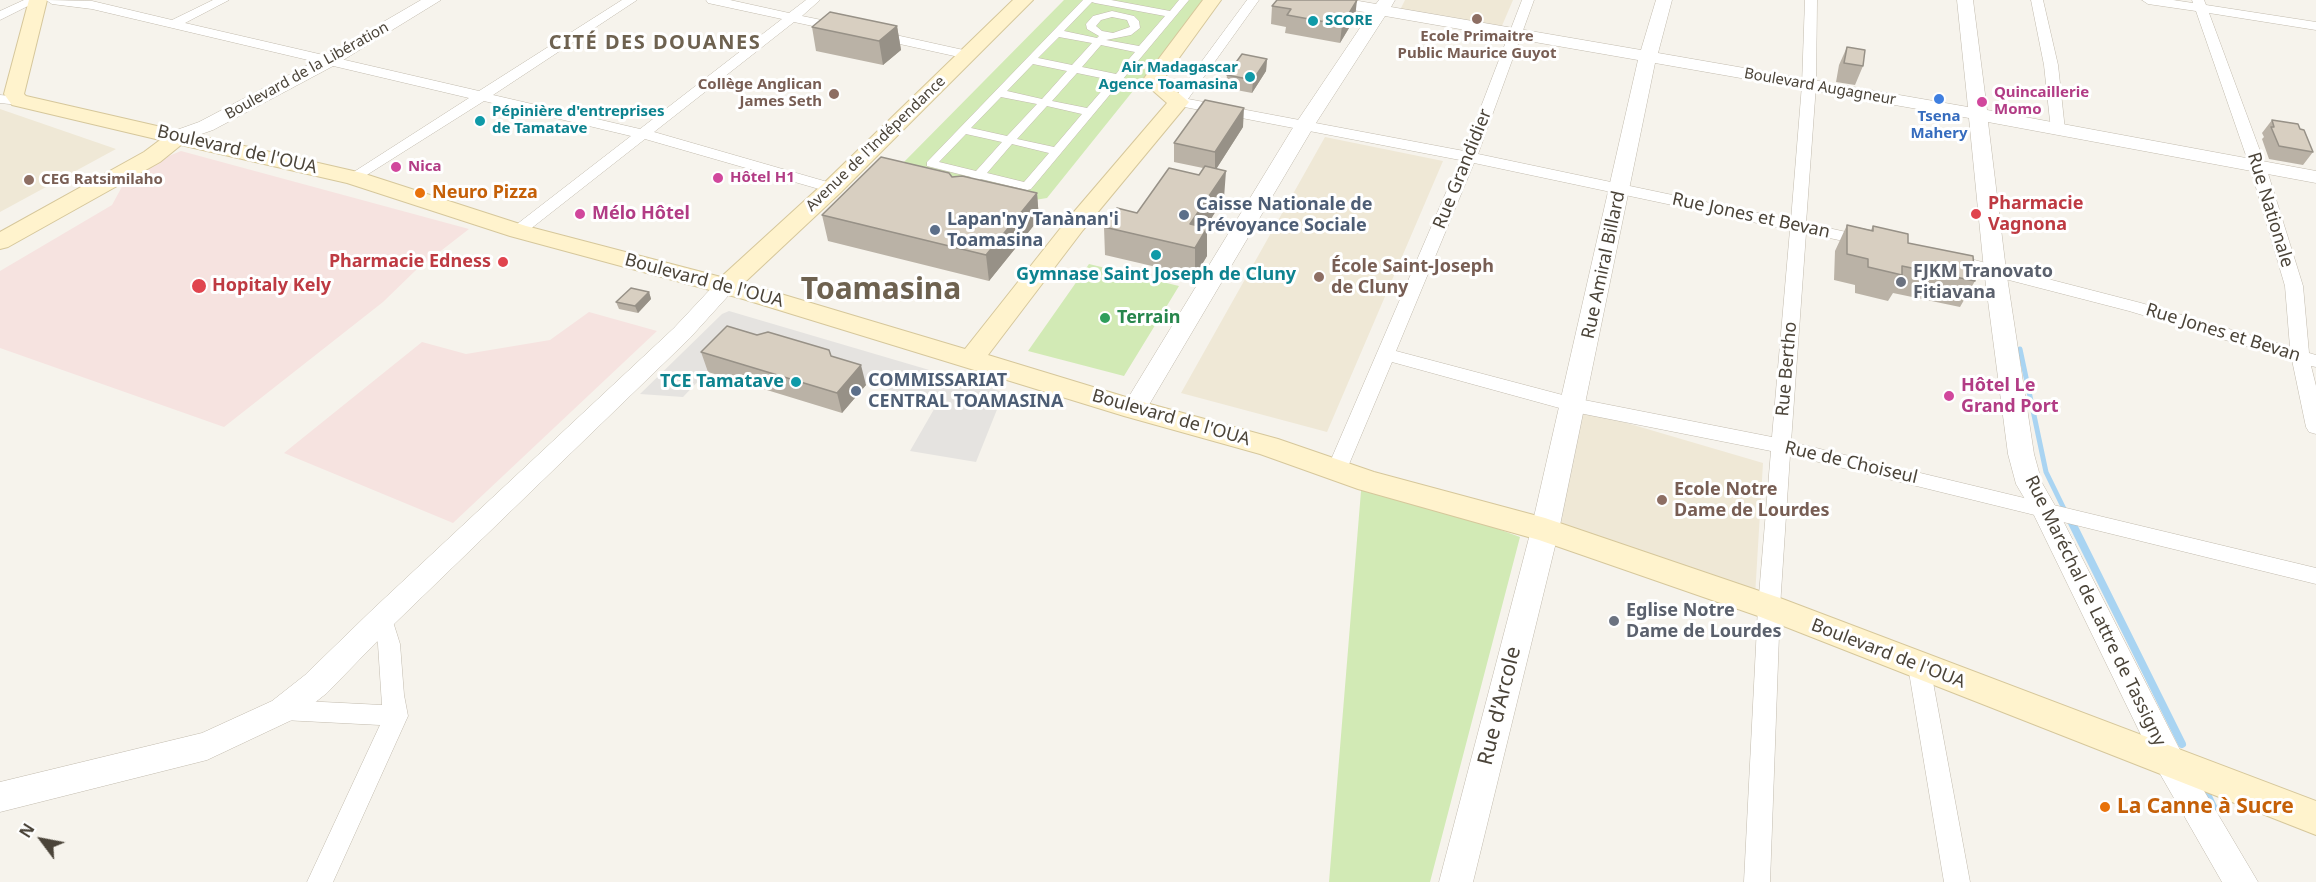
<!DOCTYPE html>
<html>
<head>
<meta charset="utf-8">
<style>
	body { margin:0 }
	#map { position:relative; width:2316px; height:882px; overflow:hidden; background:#f6f3ec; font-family:"Noto Sans",sans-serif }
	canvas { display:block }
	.north { position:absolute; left:12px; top:810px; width:60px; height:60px; -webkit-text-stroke:4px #fff; paint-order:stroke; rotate:302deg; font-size:16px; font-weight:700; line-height:24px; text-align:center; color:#4b4439 }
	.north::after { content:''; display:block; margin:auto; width:21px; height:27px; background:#4b4439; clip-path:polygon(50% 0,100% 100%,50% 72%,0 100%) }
</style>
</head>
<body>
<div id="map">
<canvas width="2316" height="882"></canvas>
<div class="north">N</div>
</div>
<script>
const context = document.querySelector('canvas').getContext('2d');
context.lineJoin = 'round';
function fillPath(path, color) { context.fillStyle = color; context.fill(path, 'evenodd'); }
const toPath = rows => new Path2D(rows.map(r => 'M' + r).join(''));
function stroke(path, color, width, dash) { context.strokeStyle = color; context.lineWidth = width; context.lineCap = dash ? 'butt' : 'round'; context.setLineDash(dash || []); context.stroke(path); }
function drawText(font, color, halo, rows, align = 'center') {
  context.font = font + ' "Noto Sans",sans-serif'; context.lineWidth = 6; context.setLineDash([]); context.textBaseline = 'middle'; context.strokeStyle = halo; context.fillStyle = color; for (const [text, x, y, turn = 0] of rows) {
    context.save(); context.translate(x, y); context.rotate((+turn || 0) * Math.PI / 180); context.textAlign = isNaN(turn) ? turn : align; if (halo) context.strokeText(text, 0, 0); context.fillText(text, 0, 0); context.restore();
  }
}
fillPath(toPath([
	[1405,0,1513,0,1501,28,1400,10],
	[0,109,116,149,0,212],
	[1325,137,1443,161,1327,432,1181,393],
	[1579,409,1763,463,1754,613,1558,537]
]), '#efe8d6');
fillPath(toPath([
	[181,151,469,229,415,271,383,302,224,427,0,348,0,271,112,205,130,172],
	[589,312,657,331,453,523,284,453,422,342,466,354,550,340]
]), '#f6e3e0');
fillPath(toPath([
	[1064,0,1206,0,1047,198,1029,201,901,165],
	[1089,264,1179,286,1124,376,1028,351],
	[1362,479,1520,537,1430,882,1329,882]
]), '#d2eab5');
fillPath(toPath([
	[729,311,1004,392,976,462,910,451,937,404,734,344,683,397,640,394,722,314]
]), '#e5e3e0');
stroke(toPath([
	[2020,349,2046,472,2067,515]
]), '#a9d4f2', 5);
stroke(toPath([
	[2067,513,2182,744],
	[2204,788,2214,809]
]), '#a9d4f2', 8);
const pedestrian = toPath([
	[1083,0,1111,0,1170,11,1179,0,1189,0,1031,189,1027,190,981,179,973,185,967,181,971,177,927,166,927,162,1083,0],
	[1092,2,1095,3,1165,16,1139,46,1106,40,1131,35,1140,28,1139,21,1134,16,1112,11,1093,16,1086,24,1087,29,1099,36,1097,38,1064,31,1092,2],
	[1112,17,1127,20,1130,27,1113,33,1102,31,1096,26,1101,20,1112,17],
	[1059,37,1092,43,1072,65,1038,58,1059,37],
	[1101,45,1135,52,1116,74,1082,67,1101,45],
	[1033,64,1067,71,1042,99,1007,91,1033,64],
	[1077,73,1111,80,1087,108,1052,101,1077,73],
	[1001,97,1037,104,1007,136,971,128,1001,97],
	[1047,106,1082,114,1054,147,1017,139,1047,106],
	[966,134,1002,142,976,171,939,162,966,134],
	[1012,144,1049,153,1024,182,987,173,1012,144]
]);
const minor = toPath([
	[24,0,40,0,0,20,0,11,24,0],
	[46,0,92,1,172,20,213,0,229,0,185,23,479,91,622,0,637,0,493,95,640,129,782,19,708,3,706,0,730,0,789,13,806,0,820,0,802,16,846,25,848,28,846,31,841,32,794,22,654,132,838,185,840,188,838,191,826,191,645,139,524,234,518,236,512,234,510,231,512,228,631,136,484,101,354,183,349,181,346,178,349,175,469,98,92,9,52,4,46,0],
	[1247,0,1259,0,1188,99,1464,151,1522,0,1534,0,1478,154,1791,220,1802,85,1805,0,1817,0,1816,85,1806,223,1873,238,1875,241,1867,246,1806,233,1791,442,2316,568,2316,584,1790,455,1780,607,1770,882,1744,882,1758,607,1771,451,1574,412,1392,362,1347,469,1344,474,1337,476,1330,474,1327,469,1460,160,1174,105,1172,102,1174,99,1247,0],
	[1474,163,1790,230,1772,437,1574,398,1396,351,1474,163],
	[2031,0,2043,0,2058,65,2065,130,2058,134,2051,130,2044,65,2031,0],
	[2142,0,2173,0,2193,3,2192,0,2204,0,2206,5,2316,22,2316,30,2209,13,2266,167,2303,286,2309,353,2316,355,2316,367,2311,366,2316,386,2316,434,2309,432,2306,427,2292,360,2129,311,1943,263,1941,259,1943,255,1955,255,2141,303,2290,347,2285,286,2250,167,2196,11,2148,4,2142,0],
	[873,30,968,51,975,55,968,59,868,37,866,34,873,30],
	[0,95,19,97,26,101,19,105,0,103,0,95],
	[382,609,390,612,400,644,404,695,408,716,333,882,307,882,380,725,283,720,275,717,271,710,275,703,283,700,382,705,378,644,371,618,374,612,382,609],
	[1919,656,1927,659,1930,666,1970,882,1944,882,1908,666,1911,659,1919,656]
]);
const tertiary = toPath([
	[421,0,441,0,335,65,213,130,178,142,171,140,168,136,171,132,199,122,323,57,421,0],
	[1316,0,1353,0,1376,4,1379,0,1395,0,1391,7,1641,50,1656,0,1672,0,1658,53,1968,107,1957,0,1973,0,1987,110,2316,171,2316,183,1988,122,2006,270,2034,454,2042,483,2057,509,2181,752,2258,882,2222,882,2159,772,2032,511,2016,484,2008,454,1984,270,1969,118,1655,63,1559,530,1473,882,1439,882,1531,530,1638,60,1385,16,1314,126,1143,415,1134,418,1125,415,1122,409,1125,403,1294,126,1370,13,1324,5,1316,0],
	[726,279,734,281,737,286,690,338,392,626,327,693,294,719,207,760,0,812,0,782,202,733,272,701,305,675,372,610,674,328,718,281,726,279]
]);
const secondary = toPath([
	[29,0,47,0,24,94,26,96,362,173,526,226,721,277,824,183,1013,0,1033,0,840,193,744,283,965,349,1067,220,1167,103,1142,81,1203,0,1221,0,1163,80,1189,102,1083,230,988,355,1139,401,1278,439,1374,472,1545,518,1780,598,2316,801,2316,835,1758,616,1539,540,1358,489,1260,454,1124,416,743,299,510,236,347,183,181,145,160,162,8,247,0,249,0,232,144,152,160,140,12,105,4,94,29,0]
]);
stroke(pedestrian, '#c2bbae', 1);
stroke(minor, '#c2bbae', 1);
stroke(tertiary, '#c2bbae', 1);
stroke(secondary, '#d6c79b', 2);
fillPath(pedestrian, '#fff');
fillPath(minor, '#fff');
fillPath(tertiary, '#fff');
fillPath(secondary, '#fff3cd');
fillPath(toPath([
	[1272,6,1355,18,1340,43,1285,33,1286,27,1271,24],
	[897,26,901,50,883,65,816,51,812,27],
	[1847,47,1863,66,1855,85,1836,82,1839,65],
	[1267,59,1266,71,1252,93,1226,88,1227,75],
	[2272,120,2300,129,2313,152,2303,165,2269,159,2262,139,2264,137,2262,133],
	[1243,127,1216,169,1224,198,1205,228,1207,228,1207,256,1195,276,1105,255,1104,227,1137,213,1199,175,1203,168,1174,162,1174,143],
	[952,177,1037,193,1039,219,989,281,828,241,822,215],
	[1847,225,1871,230,1873,226,1908,243,1975,281,1960,307,1893,293,1888,301,1855,293,1855,285,1834,280,1835,251],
	[649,292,651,299,638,313,619,309,616,302],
	[757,335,866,385,842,413,708,372,701,352]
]), '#bab2a6');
fillPath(toPath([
	[1357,0,1355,18,1340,43,1342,25],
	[897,26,901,50,883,65,879,41],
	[1267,59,1266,71,1252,93,1253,80],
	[1244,108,1243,127,1215,171,1215,152],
	[1226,171,1224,198,1193,248,1190,224],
	[1037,193,1039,219,989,281,986,255],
	[1207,228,1207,256,1195,276,1195,248],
	[649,292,651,299,638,313,635,306],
	[861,365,866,385,842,413,837,393]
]), '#979187');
const building = toPath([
	[1277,0,1357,0,1342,25,1287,15,1291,9,1272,6,1277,0],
	[830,12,897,26,879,41,812,27,830,12],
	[1847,47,1865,50,1863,66,1844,63,1847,47],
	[1242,54,1267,59,1253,80,1227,75,1242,54],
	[1205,100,1244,108,1215,152,1174,143,1205,100],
	[2272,120,2298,124,2300,129,2304,130,2313,152,2279,146,2271,127,2274,127,2272,120],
	[881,157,949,173,952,177,962,176,1037,193,986,255,822,215,881,157],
	[1205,166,1226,171,1190,224,1207,228,1195,248,1104,227,1117,208,1137,213,1169,168,1199,175,1205,166],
	[1847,225,1873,231,1873,226,1908,234,1908,243,1973,256,1975,281,1902,266,1902,275,1868,267,1868,259,1847,254,1847,225],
	[631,288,649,292,635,306,616,302,631,288],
	[727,326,757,335,768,332,829,350,831,356,861,365,837,393,701,352,727,326]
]);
fillPath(building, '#d8cfc1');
stroke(building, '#979187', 1.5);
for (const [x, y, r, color] of [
	[1477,19,6,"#8d6e63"],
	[1313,21,6,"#0f9aa8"],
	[1250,77,6,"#0f9aa8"],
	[834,94,6,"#8d6e63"],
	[1939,99,6,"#3f7fe0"],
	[1982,102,6,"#d1479c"],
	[480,121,6,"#0f9aa8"],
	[396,167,6,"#d1479c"],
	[718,178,6,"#d1479c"],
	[29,180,6,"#8d6e63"],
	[420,193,6,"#e8710a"],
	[580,214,6,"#d1479c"],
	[1976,214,6,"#e0444e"],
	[1184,215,6,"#5c6f8a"],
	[935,230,6,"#5c6f8a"],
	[1156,255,6,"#0f9aa8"],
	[503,262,6,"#e0444e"],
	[1319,277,6,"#8d6e63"],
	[1901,282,6,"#6b7280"],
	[199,286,8,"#e0444e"],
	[1105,318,6,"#2e9e5b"],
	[796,382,6,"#0f9aa8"],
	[856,391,6,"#5c6f8a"],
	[1949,396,6,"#d1479c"],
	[1662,500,6,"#8d6e63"],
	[1614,621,6,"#6b7280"],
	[2105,807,6,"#e8710a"]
]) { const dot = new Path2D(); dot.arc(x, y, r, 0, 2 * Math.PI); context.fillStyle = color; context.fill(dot); stroke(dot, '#fff', 2); }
drawText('bold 15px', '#0d838f', '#fff', [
	["SCORE",1325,21],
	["Air Madagascar",1238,68,"right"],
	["Agence Toamasina",1238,85,"right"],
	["Pépinière d'entreprises",492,112],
	["de Tamatave",492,129]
], 'left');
drawText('bold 15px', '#785e54', '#fff', [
	["Ecole Primaitre",1477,37],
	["Public Maurice Guyot",1477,54],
	["Collège Anglican",822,85,"right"],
	["James Seth",822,102,"right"],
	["CEG Ratsimilaho",41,180,"left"]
]);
drawText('15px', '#4b4439', '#fff', [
	["Boulevard de la Libération",307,71,-29],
	["Boulevard Augagneur",1820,87,10],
	["Avenue de l'Indépendance",876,144,-44]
]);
drawText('bold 15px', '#b23c85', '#fff', [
	["Quincaillerie",1994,93],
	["Momo",1994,110],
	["Nica",408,167],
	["Hôtel H1",730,178]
], 'left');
drawText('bold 15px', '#366cbe', '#fff', [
	["Tsena",1939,117],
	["Mahery",1939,134]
]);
drawText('18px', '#4b4439', '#fff', [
	["Boulevard de l'OUA",237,150,13],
	["Rue Grandidier",1463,169,-68],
	["Rue Nationale",2270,210,73],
	["Rue Jones et Bevan",1751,216,12],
	["Rue Amiral Billard",1604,265,-78],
	["Boulevard de l'OUA",704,281,15],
	["Rue Jones et Bevan",2223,333,17],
	["Rue Bertho",1787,369,-85],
	["Boulevard de l'OUA",1171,418,16],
	["Rue de Choiseul",1851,463,13],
	["Rue Maréchal de Lattre de Tassigny",2095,611,64],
	["Boulevard de l'OUA",1888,654,21]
]);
drawText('bold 18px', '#c56008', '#fff', [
	["Neuro Pizza",432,193]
], 'left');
drawText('bold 18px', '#be3a42', '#fff', [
	["Pharmacie",1988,204],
	["Vagnona",1988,225],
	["Pharmacie Edness",491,262,"right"],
	["Hopitaly Kely",212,286]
], 'left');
drawText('bold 18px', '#4e5e75', '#fff', [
	["Caisse Nationale de",1196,205],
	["Prévoyance Sociale",1196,226],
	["Lapan'ny Tanànan'i",947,220],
	["Toamasina",947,241],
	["COMMISSARIAT",868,381],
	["CENTRAL TOAMASINA",868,402]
], 'left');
drawText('bold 18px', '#b23c85', '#fff', [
	["Mélo Hôtel",592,214],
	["Hôtel Le",1961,386],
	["Grand Port",1961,407]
], 'left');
drawText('bold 18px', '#785e54', '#fff', [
	["École Saint-Joseph",1331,267],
	["de Cluny",1331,288],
	["Ecole Notre",1674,490],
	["Dame de Lourdes",1674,511]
], 'left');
drawText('bold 18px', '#5b616d', '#fff', [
	["FJKM Tranovato",1913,272],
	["Fitiavana",1913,293],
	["Eglise Notre",1626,611],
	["Dame de Lourdes",1626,632]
], 'left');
drawText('bold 18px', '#0d838f', '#fff', [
	["Gymnase Saint Joseph de Cluny",1156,275],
	["TCE Tamatave",784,382,"right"]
]);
drawText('bold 18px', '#27864d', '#fff', [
	["Terrain",1117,318]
], 'left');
context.letterSpacing = '1.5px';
drawText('bold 20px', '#6e6250', '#fff', [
	["CITÉ DES DOUANES",655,43]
]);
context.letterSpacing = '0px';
drawText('21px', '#4b4439', '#fff', [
	["Rue d'Arcole",1500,706,-76]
]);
drawText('bold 21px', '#c56008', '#fff', [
	["La Canne à Sucre",2117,807]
], 'left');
drawText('bold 30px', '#6e6250', '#fff', [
	["Toamasina",881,290]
]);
</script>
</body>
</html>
